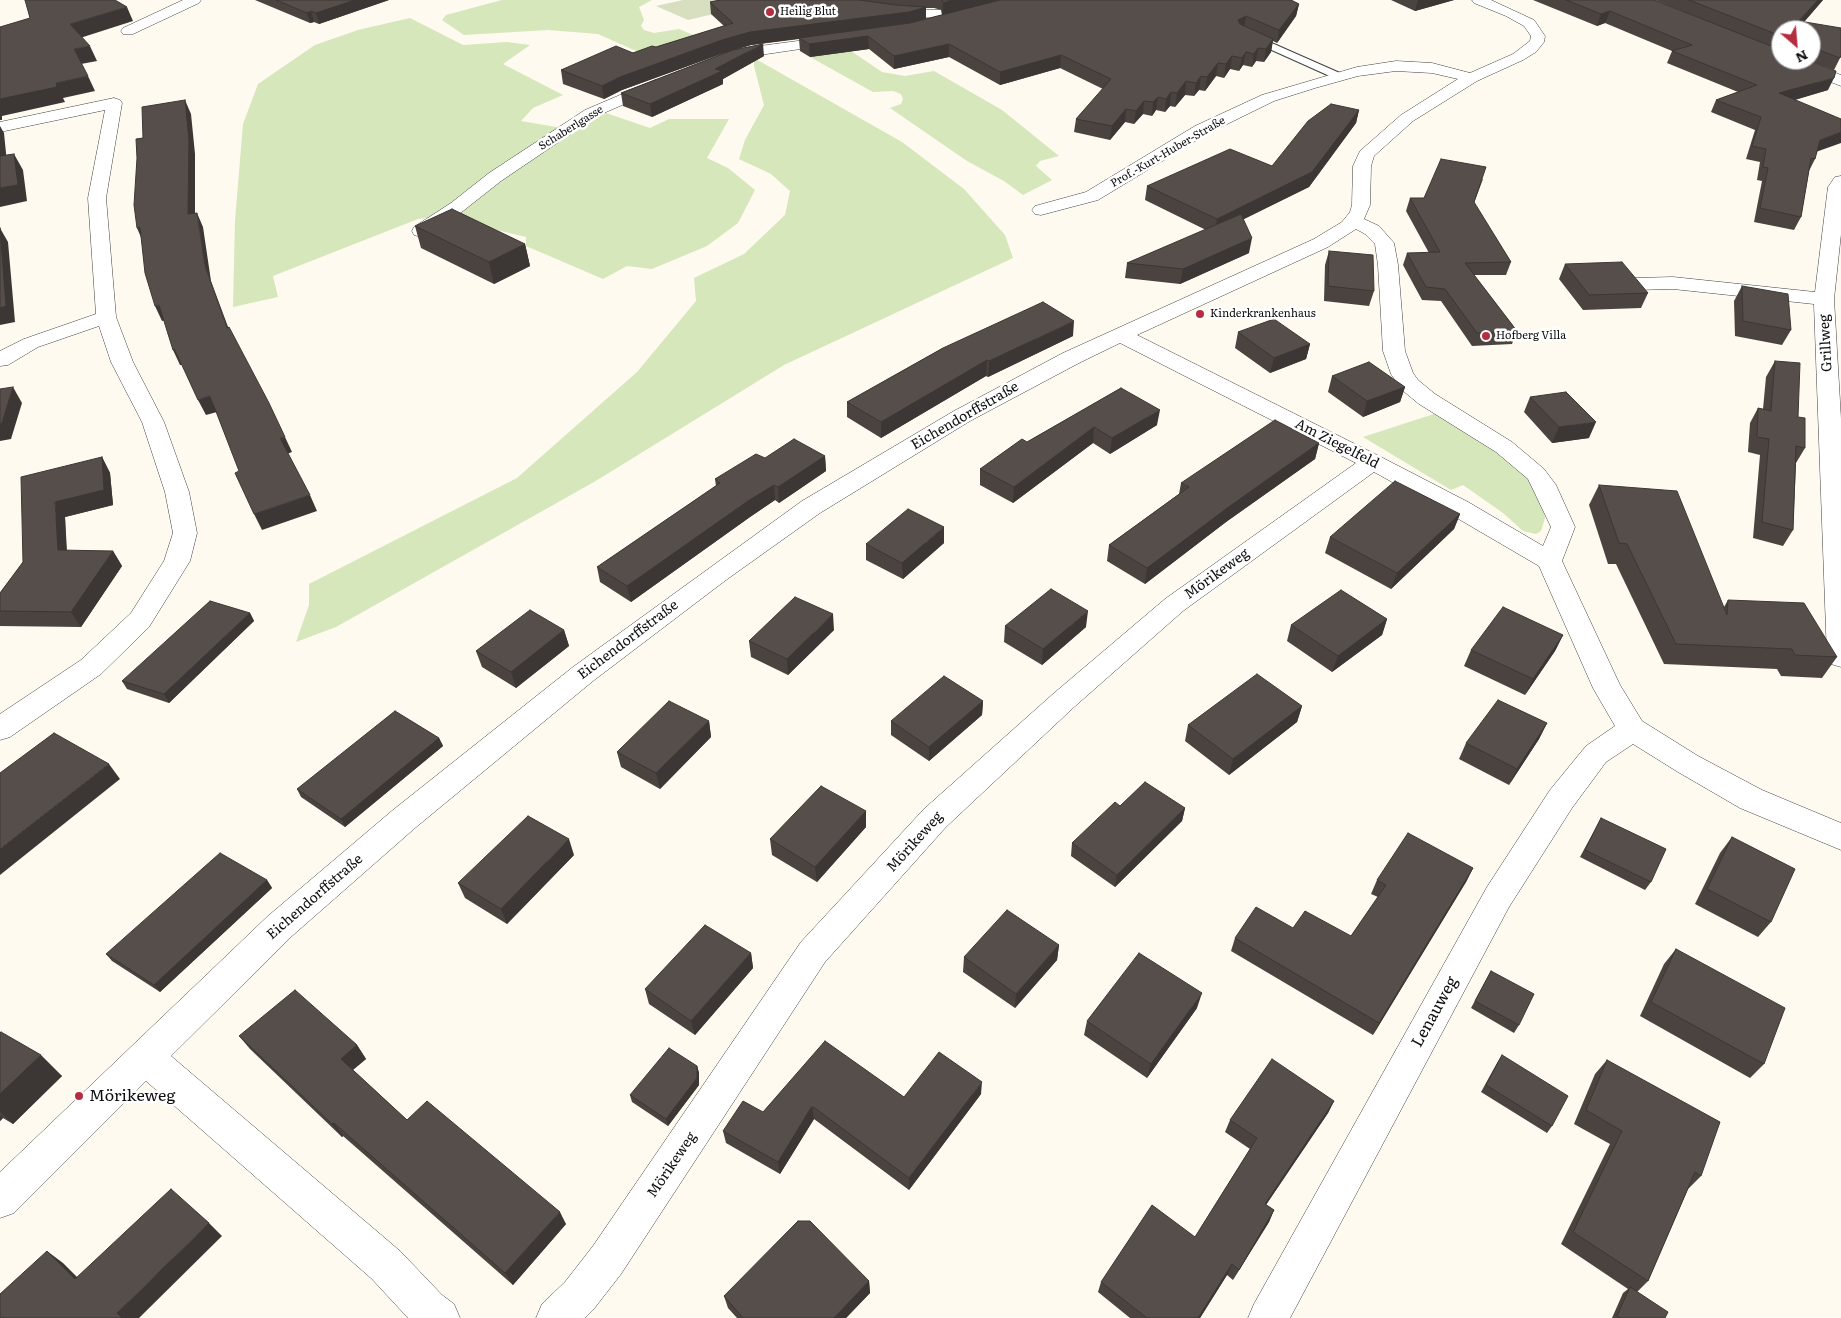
<!DOCTYPE html>
<html>
<head>
<meta charset="utf-8">
<style>
	body { margin:0 }
	#map { position:relative; width:1841px; height:1318px; overflow:hidden; background:#fefaef; font-family:Literata,serif }
	canvas { display:block }
	.north { position:absolute; left:1771px; top:20px; width:50px; height:50px; box-sizing:border-box; background:#fff; border:1px solid #9f9f9f; border-radius:50%; rotate:153deg; font-size:14px; font-weight:700; line-height:20px; text-align:center; color:#0e0e0e }
	.north::after { content:''; display:block; margin:auto; width:18px; height:22px; background:#b52e40; clip-path:polygon(50% 0,100% 100%,50% 72%,0 100%) }
</style>
</head>
<body>
<div id="map">
<canvas width="1841" height="1318"></canvas>
<div class="north">N</div>
</div>
<script>
const context = document.querySelector('canvas').getContext('2d');
context.lineJoin = 'round';
function fillPath(path, color) { context.fillStyle = color; context.fill(path, 'evenodd'); }
const toPath = rows => new Path2D(rows.map(r => 'M' + r).join(''));
function stroke(path, color, width, dash) { context.strokeStyle = color; context.lineWidth = width; context.lineCap = dash ? 'butt' : 'round'; context.setLineDash(dash || []); context.stroke(path); }
function drawText(font, color, halo, rows, align = 'center') {
  context.font = font + ' Literata,serif'; context.lineWidth = 5; context.setLineDash([]); context.textBaseline = 'middle'; context.strokeStyle = halo; context.fillStyle = color; for (const [text, x, y, turn = 0] of rows) {
    context.save(); context.translate(x, y); context.rotate((+turn || 0) * Math.PI / 180); context.textAlign = isNaN(turn) ? turn : align; if (halo) context.strokeText(text, 0, 0); context.fillText(text, 0, 0); context.restore();
  }
}
fillPath(toPath([
	[502,0,652,0,639,7,644,20,641,26,644,30,654,33,679,29,703,39,645,55,598,34,548,30,464,35,442,20,446,15],
	[410,18,463,45,507,42,530,45,503,64,563,95,533,108,521,121,562,128,437,217,418,219,273,276,278,297,233,307,235,221,243,124,258,84,315,45,358,30],
	[848,49,882,72,905,76,934,71,1002,110,1059,156,1040,161,1036,166,1052,180,1023,195,1004,181,967,161,890,108,901,104,903,99,901,94,893,91,873,92,810,57],
	[754,58,902,142,964,189,1005,235,1013,258,784,365,594,482,336,627,296,642,309,605,309,584,517,478,637,372,696,301,694,278,744,254,785,215,790,191,771,174,739,159,745,140,764,105,754,66],
	[603,112,650,128,669,119,729,119,707,158,728,168,755,190,738,223,707,246,652,269,627,266,603,279,526,246,526,237,451,219,517,169],
	[1440,412,1468,430,1526,475,1544,512,1545,518,1541,531,1536,534,1523,531,1503,513,1463,485,1451,490,1363,437]
]), '#d5e7bb');
fillPath(toPath([
	[683,0,772,0,688,20,656,6]
]), '#d8dfc1');
const lane = toPath([
	[1249,33,1342,74,1343,76,1342,78,1334,78,1245,38,1245,34,1249,33]
]);
const street = toPath([
	[183,0,201,0,199,3,133,34,123,34,121,31,123,28,183,0],
	[809,0,844,0,896,8,936,10,1005,0,1026,0,1024,3,1004,9,936,18,896,16,816,4,809,0],
	[1472,0,1491,0,1534,20,1545,36,1544,42,1536,52,1523,60,1477,81,1413,121,1374,156,1371,166,1370,205,1364,219,1379,226,1394,243,1398,265,1405,351,1413,373,1418,380,1435,394,1512,442,1544,469,1556,485,1575,527,1562,561,1620,685,1642,721,1698,756,1762,790,1841,823,1841,850,1740,808,1678,772,1633,744,1606,762,1572,808,1509,907,1290,1318,1248,1318,1254,1304,1487,887,1550,790,1586,746,1615,726,1593,688,1539,566,1450,514,1374,472,1183,611,1073,708,946,827,825,962,621,1274,593,1310,585,1318,536,1318,542,1304,565,1282,593,1246,801,942,924,809,1053,694,1165,599,1356,463,1120,343,1079,363,970,421,820,513,726,580,593,681,415,828,292,936,171,1056,400,1251,442,1295,454,1304,460,1318,408,1318,372,1279,146,1081,14,1213,0,1218,0,1172,268,916,393,810,573,667,802,501,954,411,1063,353,1314,239,1342,222,1350,212,1352,205,1353,166,1360,151,1401,115,1458,79,1432,73,1396,71,1358,76,1315,88,1274,101,1207,134,1098,200,1041,215,1035,214,1032,210,1035,206,1086,192,1195,126,1262,95,1357,67,1396,61,1432,63,1470,73,1513,54,1530,41,1531,36,1524,26,1506,16,1474,3,1472,0],
	[1356,229,1365,234,1375,244,1378,265,1383,351,1391,374,1402,390,1419,404,1496,452,1528,479,1551,527,1543,546,1468,502,1381,457,1137,335,1328,247,1356,229],
	[836,36,841,37,843,40,841,43,753,56,726,64,721,62,718,59,721,56,752,47,836,36],
	[1781,59,1802,60,1841,75,1841,86,1783,63,1781,59],
	[655,80,661,82,663,85,661,88,597,116,501,181,463,211,428,235,421,237,414,235,412,231,414,227,451,203,489,173,585,110,655,80],
	[114,98,120,100,122,103,106,198,116,317,133,362,164,422,189,492,197,533,190,561,149,627,101,674,10,737,0,740,0,714,81,660,131,613,164,561,173,533,165,492,142,422,111,362,99,326,38,347,8,365,0,366,0,351,24,339,96,314,88,198,105,110,0,132,0,122,114,98],
	[1841,176,1841,234,1834,299,1841,419,1841,667,1831,664,1827,657,1814,304,1673,289,1634,290,1627,288,1624,284,1627,280,1634,278,1673,277,1815,292,1828,187,1835,177,1841,176]
]);
stroke(lane, '#414141', 2);
stroke(street, '#414141', 1);
fillPath(lane, '#fff');
fillPath(street, '#fff');
fillPath(toPath([
	[255,0,389,0,319,24,314,22,310,23],
	[720,0,1291,0,1299,4,1296,16,1277,43,1273,41,1271,52,1264,62,1256,61,1252,67,1243,65,1239,71,1230,69,1224,78,1216,76,1205,91,1199,90,1194,96,1185,95,1175,107,1170,106,1165,112,1156,110,1152,116,1143,114,1134,124,1125,122,1110,140,1074,132,1076,119,1103,89,1060,68,1000,85,949,57,894,69,869,49,810,57,800,51,799,39,751,45,738,49,764,56,723,79,723,84,652,117,623,106,621,93,730,51,622,90,604,99,563,84,561,70,656,47,724,26,711,14,710,2],
	[926,8,934,8,941,10,942,15,926,19],
	[1391,0,1454,0,1415,11],
	[1533,0,1654,0,1739,34,1655,0,1823,0,1804,22,1840,58,1834,70,1807,60,1811,60,1811,30,1781,30,1781,60,1828,90,1795,100,1817,151,1815,159,1809,171,1801,217,1794,230,1754,222,1762,181,1757,180,1760,162,1746,159,1755,130,1711,112,1716,100,1738,92,1667,63,1672,51,1605,23,1597,26],
	[1359,110,1356,123,1309,187,1243,219,1249,253,1180,284,1125,278,1127,263,1206,230,1145,200,1147,186,1272,166],
	[1483,179,1474,203,1511,262,1506,275,1474,275,1517,331,1512,344,1472,346,1441,301,1422,300,1403,265,1407,253,1429,253,1406,211,1410,198,1424,198],
	[415,226,525,244,530,266,494,284,421,248],
	[1329,251,1374,291,1369,306,1324,301,1325,265],
	[1565,264,1648,293,1641,308,1583,310,1559,279],
	[1742,286,1791,330,1782,345,1735,336,1734,301],
	[1238,332,1310,344,1306,359,1270,373,1235,348],
	[1073,336,988,377,986,376,881,438,847,417,847,402,943,348],
	[1775,361,1798,417,1805,448,1796,463,1793,530,1783,546,1753,538,1760,455,1748,452,1750,423,1758,408,1763,409,1766,377],
	[1332,376,1405,387,1400,402,1363,417,1328,392],
	[1121,388,1157,425,1110,454,1093,443,1013,503,980,485,980,469],
	[1530,397,1589,438,1552,443,1524,412],
	[1319,443,1315,459,1226,522,1145,584,1107,561,1109,545,1179,494,1181,483],
	[825,456,826,471,779,503,775,500,750,517,631,602,600,582,597,567,716,486,715,479,765,458],
	[102,457,110,473,113,505,65,517,67,551,113,551,122,566,81,627,0,626,0,593],
	[1599,485,1724,607,1728,600,1837,657,1822,678,1781,676,1777,669,1664,664,1616,564,1608,564,1589,505],
	[1460,514,1454,529,1391,589,1325,553,1330,537],
	[944,543,903,579,866,560,866,544],
	[250,613,254,621,169,703,127,689,122,681],
	[1387,619,1382,635,1332,672,1287,641,1291,625],
	[1005,626,1086,627,1042,665,1004,642],
	[564,630,569,646,516,688,482,667,476,651],
	[834,630,788,675,751,657,749,641],
	[1563,635,1555,651,1525,695,1464,666,1471,650],
	[983,701,982,715,929,761,891,735,891,721],
	[1302,706,1297,722,1229,775,1185,741,1188,725],
	[709,721,711,737,660,789,621,767,617,752],
	[1547,723,1539,739,1509,785,1459,759,1466,743],
	[439,738,443,746,345,827,301,797,297,789],
	[1120,806,1185,808,1182,821,1115,887,1071,856,1072,843],
	[866,811,866,827,817,882,772,855,770,839],
	[1601,818,1651,882,1645,890,1580,857],
	[1732,837,1771,922,1758,937,1695,904,1720,853],
	[574,855,507,924,465,898,458,883],
	[1473,868,1466,882,1373,1035,1231,951,1235,938,1351,936,1378,897,1371,894,1377,880],
	[267,880,272,888,160,992,112,961,106,954],
	[1059,945,1057,960,1015,1008,963,972,964,957],
	[1676,949,1764,1064,1750,1078,1640,1016,1664,964],
	[751,953,753,968,695,1035,649,1004,645,989],
	[1491,971,1519,1025,1514,1033,1471,1008],
	[1197,1008,1147,1078,1084,1035,1087,1021],
	[0,1033,62,1076,13,1124,3,1118,0,1121],
	[239,1036,357,1045,366,1059,353,1070,407,1120,566,1224,513,1285,343,1136,342,1137,250,1049],
	[1502,1055,1552,1126,1547,1133,1481,1092,1497,1063],
	[1607,1060,1701,1176,1688,1189,1648,1281,1637,1292,1665,1318,1612,1318,1623,1293,1628,1289,1561,1244,1610,1144,1574,1124,1595,1074],
	[697,1066,699,1073,699,1085,668,1126,632,1102,630,1095],
	[981,1094,909,1190,814,1119,780,1174,726,1143,723,1131,763,1112,904,1097],
	[1334,1101,1328,1113,1266,1205,1274,1210,1269,1222,1233,1280,1227,1275,1200,1318,1130,1318,1098,1292,1101,1282,1195,1237,1250,1149,1225,1132,1230,1120],
	[869,1281,870,1293,846,1318,737,1318,728,1308,724,1296]
]), '#4a4340');
fillPath(toPath([
	[355,0,389,0,319,24,316,13],
	[953,0,1000,0,942,15,943,3],
	[1418,0,1454,0,1415,11],
	[1818,0,1823,0,1797,30,1799,21],
	[1299,4,1296,16,1277,43,1279,30],
	[127,7,133,21,77,39,70,24],
	[926,7,926,19,909,24,751,45,723,53,622,90,604,99,602,86,620,77,722,40,750,32],
	[311,11,314,22,310,23,307,13],
	[1610,11,1605,23,1597,26,1601,14],
	[1246,16,1244,28,1236,32,1238,20],
	[868,36,869,49,810,57,809,44],
	[1273,39,1271,52,1264,62,1266,49],
	[763,44,764,56,723,79,723,84,652,117,650,104],
	[949,44,949,57,894,69,894,56],
	[90,46,97,61,81,64,74,49],
	[1258,48,1256,61,1252,67,1254,54],
	[1246,52,1243,65,1239,71,1242,58],
	[1061,55,1060,68,1000,85,1000,72],
	[1232,56,1230,69,1224,78,1226,64],
	[1218,63,1216,76,1205,91,1207,77],
	[88,76,95,91,63,98,65,102,2,116,2,120,0,120,0,99,56,83],
	[1201,76,1199,90,1194,96,1196,83],
	[1834,78,1828,90,1773,106,1779,93],
	[1186,81,1185,95,1175,107,1177,93],
	[1171,92,1170,106,1165,112,1166,99],
	[1158,97,1156,110,1152,116,1153,102],
	[185,100,191,114,195,154,195,229,188,214],
	[1144,101,1143,114,1134,124,1136,111],
	[1126,109,1125,122,1110,140,1112,126],
	[1359,110,1356,123,1309,187,1214,234,1217,219],
	[0,126,4,133,8,173,0,157],
	[1841,132,1841,143,1813,153,1820,140],
	[14,154,23,170,27,201,0,207,0,188],
	[197,213,203,227,211,281,234,343,227,328,205,266],
	[140,227,143,242,137,228],
	[0,228,8,242,15,322,0,325],
	[1252,238,1249,253,1180,284,1183,269],
	[525,244,530,266,494,284,489,262],
	[159,305,166,320,162,321,155,306],
	[1074,321,1073,336,988,377,989,361],
	[1310,344,1306,359,1270,373,1274,358],
	[173,350,175,350,182,365,180,365],
	[987,360,986,376,881,438,881,422],
	[13,387,22,403,11,439,0,441,0,424],
	[1405,387,1400,402,1363,417,1367,401],
	[210,396,217,412,206,415,198,400],
	[1160,410,1157,425,1110,454,1112,438],
	[1596,422,1589,438,1552,443,1559,427],
	[1094,427,1093,443,1013,503,1014,487],
	[285,437,292,452,287,454,280,438],
	[1319,443,1315,459,1226,522,1145,584,1147,568,1230,506],
	[825,456,826,471,779,503,778,487],
	[102,457,110,473,113,505,65,517,67,566,58,550,55,502],
	[774,485,775,500,750,517,631,602,627,586,748,501],
	[310,495,317,511,262,530,254,514],
	[1460,514,1454,529,1391,589,1397,573],
	[944,527,944,543,903,579,902,563],
	[113,551,122,566,81,627,71,612],
	[1088,611,1086,627,1042,665,1043,649],
	[250,613,254,621,169,703,164,694],
	[833,614,834,630,788,675,787,659],
	[1387,619,1382,635,1332,672,1338,656],
	[564,630,569,646,516,688,511,672],
	[1563,635,1555,651,1525,695,1533,679],
	[983,701,982,715,929,761,929,747],
	[1302,706,1297,722,1229,775,1233,759],
	[709,721,711,737,660,789,656,773],
	[1547,723,1539,739,1509,785,1517,769],
	[439,738,443,746,345,827,341,819],
	[109,764,120,779,0,875,0,849],
	[1185,808,1182,821,1115,887,1117,875],
	[866,811,866,827,817,882,815,867],
	[569,839,574,855,507,924,501,909],
	[1473,868,1466,882,1373,1035,1379,1023],
	[267,880,272,888,160,992,154,985],
	[1059,945,1057,960,1015,1008,1016,994],
	[751,953,753,968,695,1035,691,1021],
	[1202,993,1197,1008,1147,1078,1151,1064],
	[357,1045,366,1059,350,1072,341,1059],
	[41,1055,62,1076,13,1124,0,1112,0,1094],
	[697,1066,699,1073,699,1085,668,1126,666,1119],
	[982,1082,981,1094,909,1190,909,1178],
	[1334,1101,1328,1113,1259,1215,1265,1204],
	[812,1106,814,1119,780,1174,778,1162],
	[0,1115,3,1118,0,1121],
	[334,1123,343,1136,342,1137,332,1124],
	[1274,1210,1269,1222,1233,1280,1239,1270],
	[560,1212,566,1224,513,1285,505,1273],
	[209,1223,222,1236,139,1318,122,1318,117,1313],
	[47,1251,63,1263,91,1291,75,1279],
	[1232,1264,1227,1275,1200,1318,1198,1318],
	[869,1281,870,1293,846,1318,834,1318]
]), '#3c3734');
const building = toPath([
	[25,0,115,0,127,7,70,24,90,46,74,49,88,76,56,83,57,87,0,99,0,27,30,18,25,0],
	[276,0,355,0,316,13,311,11,307,13,276,0],
	[720,0,859,0,896,5,926,7,909,12,750,32,722,40,620,77,602,86,561,70,616,46,633,53,652,46,656,47,733,23,710,2,720,0],
	[942,0,953,0,943,3,942,0],
	[1000,0,1291,0,1299,4,1279,30,1246,16,1238,20,1240,24,1273,39,1266,49,1258,48,1254,54,1246,52,1242,58,1232,56,1226,64,1218,63,1207,77,1201,76,1196,83,1186,81,1177,93,1171,92,1166,99,1158,97,1153,102,1144,101,1136,111,1126,109,1112,126,1076,119,1111,79,1061,55,1000,72,949,44,894,56,868,36,809,44,799,38,910,23,1000,0],
	[1566,0,1654,0,1781,50,1781,60,1807,60,1836,71,1834,78,1779,93,1841,119,1841,132,1820,140,1815,159,1811,158,1801,217,1760,208,1768,168,1763,167,1766,149,1752,146,1761,117,1716,100,1757,85,1672,51,1692,45,1610,11,1601,14,1566,0],
	[1689,0,1818,0,1799,21,1841,28,1841,55,1840,58,1811,47,1811,30,1781,30,1781,36,1689,0],
	[763,44,715,69,722,71,650,104,621,93,733,50,763,44],
	[185,100,189,140,188,214,197,213,205,266,227,328,229,327,269,403,285,437,280,438,310,495,254,514,235,473,239,471,210,396,198,400,175,350,173,350,159,305,155,306,145,273,140,227,137,228,134,205,137,158,136,139,143,138,142,107,185,100],
	[1331,104,1359,110,1312,172,1217,219,1147,186,1230,149,1272,166,1308,121,1331,104],
	[14,154,18,185,0,188,0,156,14,154],
	[1441,159,1486,167,1474,202,1511,262,1465,263,1517,331,1477,333,1445,289,1426,287,1407,253,1440,252,1410,198,1424,198,1441,159],
	[452,209,525,244,489,262,415,226,452,209],
	[1241,214,1252,238,1183,269,1127,263,1241,214],
	[0,228,6,306,0,308,0,228],
	[1329,251,1373,255,1374,291,1328,286,1329,251],
	[1622,262,1648,293,1589,295,1565,264,1622,262],
	[1742,286,1788,294,1791,330,1743,321,1742,286],
	[1043,302,1074,321,989,361,987,360,881,422,847,402,943,348,1043,302],
	[1274,319,1310,344,1274,358,1238,332,1274,319],
	[1775,361,1800,363,1798,417,1805,418,1805,448,1796,446,1793,530,1762,522,1769,439,1757,437,1758,408,1771,411,1775,361],
	[1369,362,1405,387,1367,401,1332,376,1369,362],
	[13,387,2,423,0,424,0,389,13,387],
	[1121,388,1160,410,1112,438,1094,427,1014,487,980,469,1022,439,1027,442,1121,388],
	[1566,392,1596,422,1559,427,1530,397,1566,392],
	[1275,420,1319,443,1230,506,1147,568,1109,545,1189,487,1181,483,1275,420],
	[794,439,825,456,778,487,774,485,748,501,627,586,597,567,720,483,715,479,756,454,765,458,794,439],
	[102,457,104,490,55,502,58,550,113,551,71,612,0,611,0,593,23,562,21,477,102,457],
	[1395,481,1460,514,1397,573,1330,537,1395,481],
	[1599,485,1677,491,1727,615,1728,600,1804,603,1837,657,1795,655,1792,649,1676,644,1627,544,1619,543,1599,485],
	[908,509,944,527,902,563,866,544,908,509],
	[1051,589,1088,611,1043,649,1005,626,1051,589],
	[1341,590,1387,619,1338,656,1291,625,1341,590],
	[795,597,833,614,787,659,749,641,795,597],
	[210,601,250,613,164,694,122,681,210,601],
	[1503,607,1563,635,1533,679,1471,650,1503,607],
	[530,610,564,630,511,672,476,651,530,610],
	[1257,674,1302,706,1233,759,1188,725,1257,674],
	[944,676,983,701,929,747,891,721,944,676],
	[1498,700,1547,723,1517,769,1466,743,1498,700],
	[669,701,709,721,656,773,617,752,669,701],
	[395,711,439,738,341,819,297,789,395,711],
	[54,733,109,764,0,849,0,773,54,733],
	[1145,782,1185,808,1117,875,1072,843,1115,802,1120,806,1145,782],
	[821,786,866,811,815,867,770,839,821,786],
	[528,816,569,839,501,909,458,883,528,816],
	[1601,818,1666,849,1651,882,1585,850,1601,818],
	[1408,833,1473,868,1379,1023,1235,938,1256,907,1293,928,1305,911,1351,936,1386,885,1377,880,1408,833],
	[1732,837,1795,869,1771,922,1707,889,1732,837],
	[220,853,267,880,154,985,106,954,220,853],
	[1007,910,1059,945,1016,994,964,957,1007,910],
	[705,925,751,953,691,1021,645,989,705,925],
	[1676,949,1785,1008,1764,1064,1651,1002,1676,949],
	[1139,953,1202,993,1151,1064,1087,1021,1139,953],
	[1491,971,1534,994,1519,1025,1475,1001,1491,971],
	[295,990,357,1045,341,1059,407,1120,427,1101,560,1212,505,1273,334,1123,332,1124,239,1036,295,990],
	[1,1032,41,1055,0,1094,0,1033,1,1032],
	[825,1041,904,1097,939,1052,982,1082,909,1178,812,1106,778,1162,723,1131,743,1101,763,1112,825,1041],
	[669,1048,697,1066,697,1078,666,1119,630,1095,669,1048],
	[1502,1055,1568,1096,1552,1126,1486,1085,1502,1055],
	[1272,1059,1334,1101,1265,1204,1274,1210,1239,1270,1232,1264,1198,1318,1147,1318,1101,1282,1152,1205,1195,1237,1257,1138,1230,1120,1272,1059],
	[1607,1060,1720,1122,1701,1176,1695,1172,1648,1281,1573,1232,1622,1131,1586,1110,1607,1060],
	[171,1189,209,1223,117,1313,122,1318,0,1318,0,1294,47,1251,75,1279,171,1189],
	[798,1221,810,1221,869,1281,834,1318,743,1318,724,1296,798,1221],
	[1630,1287,1668,1312,1665,1318,1620,1318,1617,1316,1630,1287]
]);
fillPath(building, '#564e4b');
stroke(building, '#3c3734', 1);
for (const [x, y, r, color] of [
	[770,12,5,"#b52e40"],
	[1200,314,5,"#b52e40"],
	[1486,336,5,"#b52e40"],
	[79,1096,5,"#b52e40"]
]) { const dot = new Path2D(); dot.arc(x, y, r, 0, 2 * Math.PI); context.fillStyle = color; context.fill(dot); stroke(dot, '#fff', 2); }
drawText('11px', '#0e0e0e', '#fff', [
	["Heilig Blut",780,12],
	["Kinderkrankenhaus",1210,314],
	["Hofberg Villa",1496,336]
], 'left');
drawText('11px', '#0e0e0e', '#fff', [
	["Schaberlgasse",571,128,-32],
	["Prof.-Kurt-Huber-Straße",1168,152,-30]
]);
drawText('14px', '#0e0e0e', '#fff', [
	["Grillweg",1826,343,-93],
	["Eichendorffstraße",965,416,-30],
	["Am Ziegelfeld",1337,444,27],
	["Mörikeweg",1217,574,-36],
	["Eichendorffstraße",628,640,-37],
	["Mörikeweg",915,842,-48],
	["Eichendorffstraße",315,897,-41],
	["Mörikeweg",672,1165,-56]
]);
drawText('16px', '#0e0e0e', '#fff', [
	["Lenauweg",1435,1012,-61]
]);
drawText('16px', '#0e0e0e', '#fff', [
	["Mörikeweg",89,1096]
], 'left');
</script>
</body>
</html>
